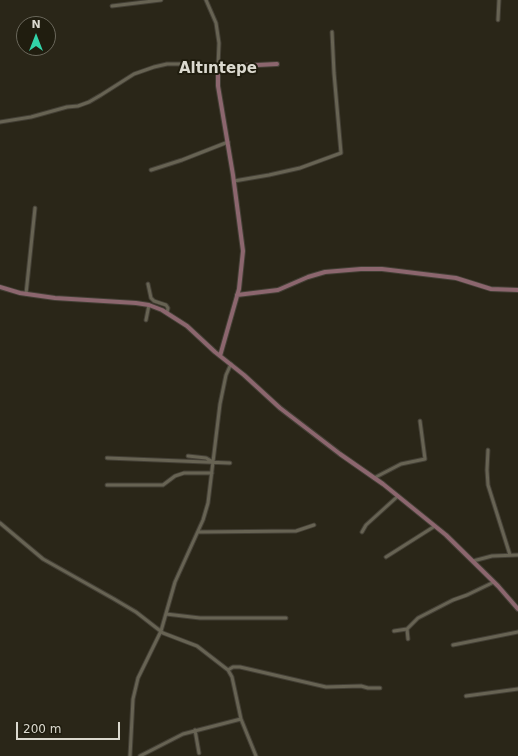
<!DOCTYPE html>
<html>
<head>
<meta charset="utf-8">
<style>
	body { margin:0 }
	#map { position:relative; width:518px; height:756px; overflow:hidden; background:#2a2618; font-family:"DejaVu Sans",sans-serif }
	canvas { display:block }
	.north { position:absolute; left:16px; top:16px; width:40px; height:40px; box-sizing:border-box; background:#201d0f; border:1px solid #6b685c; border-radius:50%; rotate:0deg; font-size:11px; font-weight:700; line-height:16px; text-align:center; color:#dbd9cf }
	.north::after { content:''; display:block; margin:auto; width:14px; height:18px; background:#32d4a9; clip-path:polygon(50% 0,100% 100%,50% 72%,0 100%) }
	.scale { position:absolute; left:16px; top:722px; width:104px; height:18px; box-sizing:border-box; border:2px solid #dbd9cf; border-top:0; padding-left:5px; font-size:12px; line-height:14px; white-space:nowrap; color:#dbd9cf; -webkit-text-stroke:3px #201d0f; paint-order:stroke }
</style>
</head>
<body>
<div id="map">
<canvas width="518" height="756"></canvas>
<div class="north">N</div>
<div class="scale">200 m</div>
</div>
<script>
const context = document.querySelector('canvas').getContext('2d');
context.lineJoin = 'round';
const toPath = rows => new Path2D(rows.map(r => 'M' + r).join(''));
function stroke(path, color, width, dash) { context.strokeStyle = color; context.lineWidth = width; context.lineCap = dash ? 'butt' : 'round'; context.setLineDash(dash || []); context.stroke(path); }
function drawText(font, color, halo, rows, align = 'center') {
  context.font = font + ' "DejaVu Sans",sans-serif'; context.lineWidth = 4; context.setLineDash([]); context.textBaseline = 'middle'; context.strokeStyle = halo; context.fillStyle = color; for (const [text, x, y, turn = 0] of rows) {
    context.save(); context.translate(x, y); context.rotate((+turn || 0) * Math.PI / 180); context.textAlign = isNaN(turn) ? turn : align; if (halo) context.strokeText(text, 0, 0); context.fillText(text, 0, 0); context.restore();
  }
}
const street = toPath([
	[112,6,161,0],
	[498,20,499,0],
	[0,122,31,117,67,107,78,106,89,102,101,95,134,74,154,67,167,64,181,64,218,67,219,43,216,23,206,0],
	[151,170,182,160,228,142],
	[234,181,269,175,300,168,341,153,334,73,332,32],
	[148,284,151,298,154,301,166,305,168,308,167,313],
	[26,294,35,208],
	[146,320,149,305],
	[488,450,487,470,488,485,510,555],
	[188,456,206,458,213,462],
	[107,458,230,463],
	[374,478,401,464,425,459,420,421],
	[107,485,163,485,175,476,184,473,212,473],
	[0,523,43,559,114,599,136,612,163,633,197,646,228,670,233,667,240,667,326,687,361,686,368,688,380,688],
	[198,532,296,531,314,525],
	[362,532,366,525,398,496],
	[386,557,435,526],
	[473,561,492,556,518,555],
	[166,614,200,618,286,618],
	[394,631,407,629],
	[408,639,407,629,418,618,453,600,467,595,494,582],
	[453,645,518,632],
	[228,670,232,677,241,719,256,756],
	[466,696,518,689],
	[195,730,199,753],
	[130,756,133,699,138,678,161,631,175,582,203,520,208,503,220,404,226,375,231,364],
	[140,756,183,734,241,719]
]);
const secondary = toPath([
	[0,287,20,293,55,298,136,303,149,305,162,310,187,326,215,352,244,375,280,408,340,454,383,484,446,535,498,586,518,609],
	[237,295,278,290,308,277,325,272,361,269,382,269,456,278,491,289,518,290],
	[220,356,239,289,243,251,233,175,218,86,218,67,277,64]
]);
stroke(street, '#433f35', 5);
stroke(secondary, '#433f35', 6);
stroke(street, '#676353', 3);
stroke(secondary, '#8c666e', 4);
drawText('bold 15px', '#dbd9cf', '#201d0f', [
	["Altıntepe",218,69]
]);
</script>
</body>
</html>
